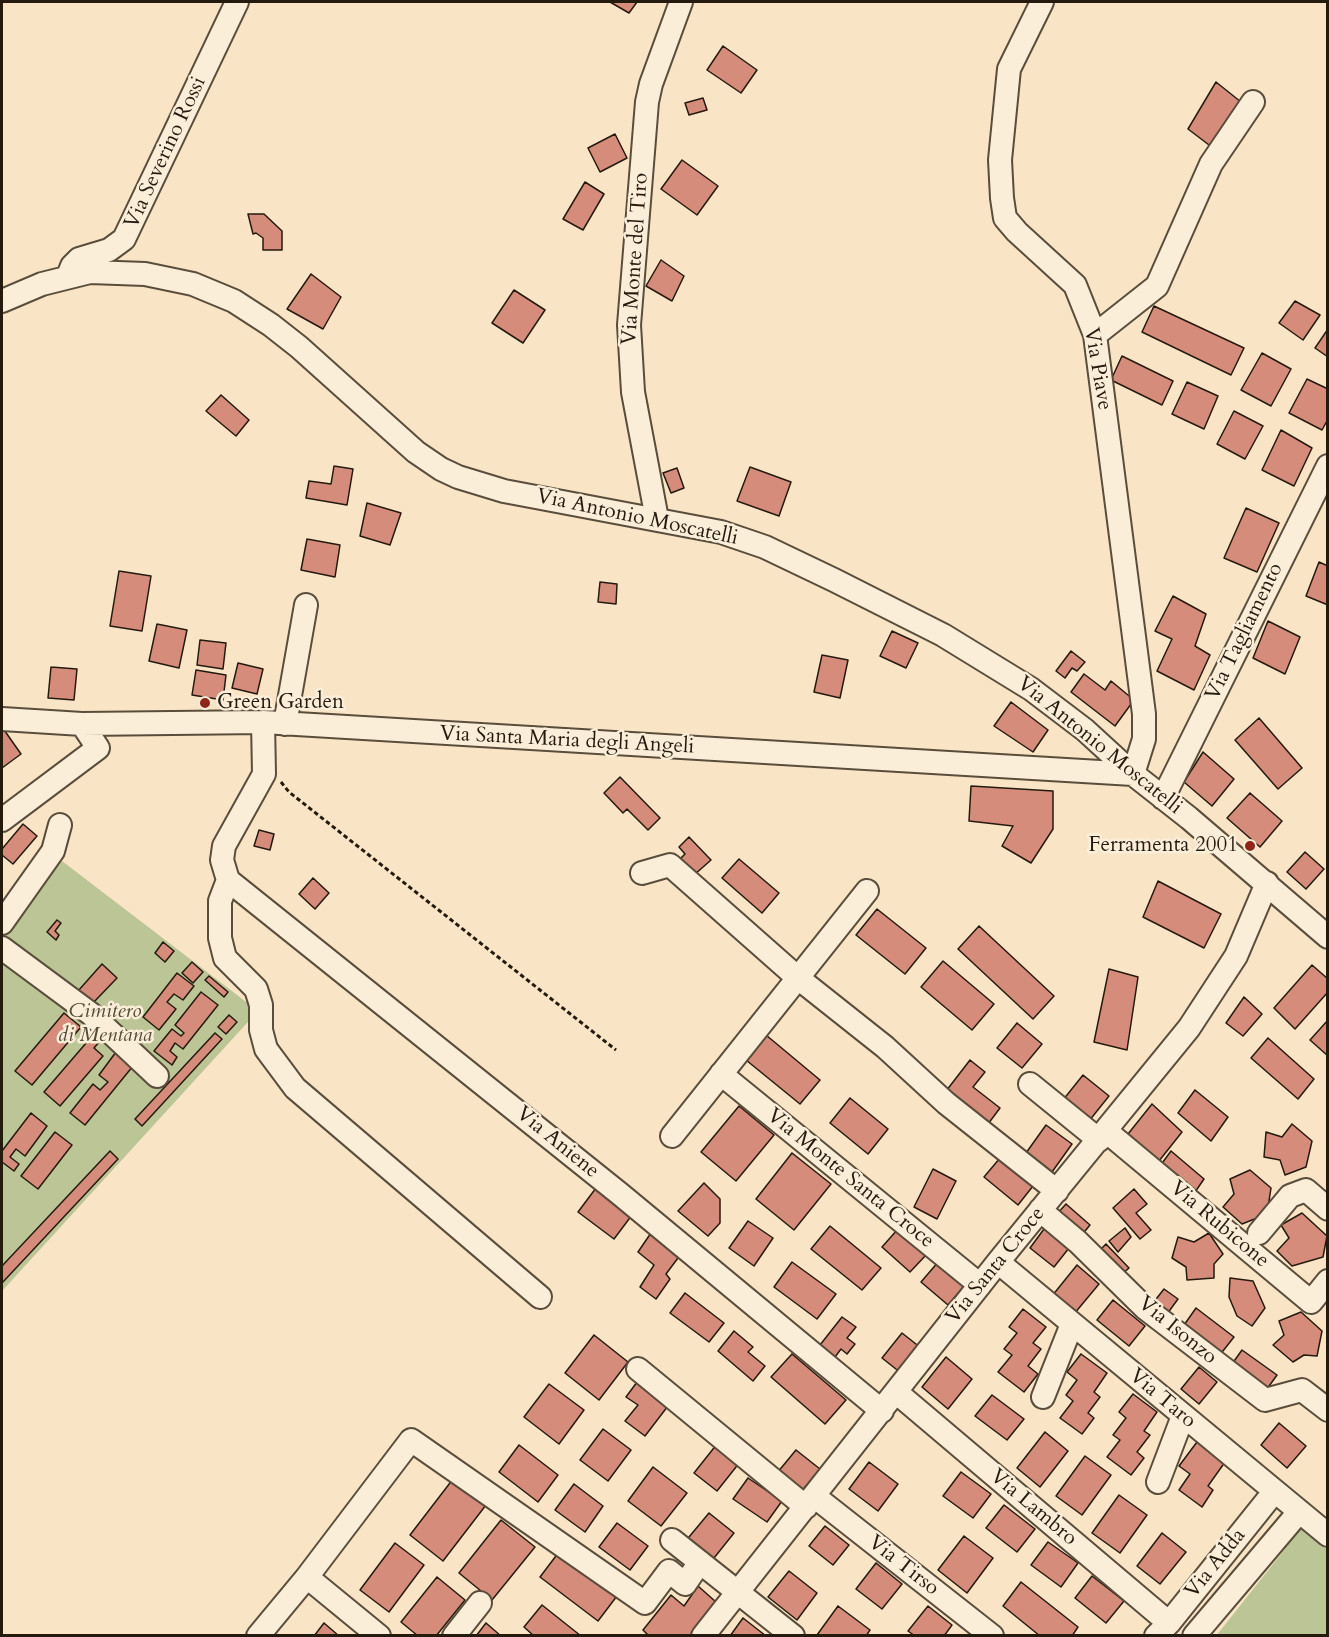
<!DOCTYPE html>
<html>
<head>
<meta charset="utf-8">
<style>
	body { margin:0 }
	#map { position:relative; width:1329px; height:1637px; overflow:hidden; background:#f9e5c5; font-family:Cardo,serif }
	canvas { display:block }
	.frame { position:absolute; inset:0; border:3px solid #251a0e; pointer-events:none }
</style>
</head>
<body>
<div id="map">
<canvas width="1329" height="1637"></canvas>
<div class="frame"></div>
</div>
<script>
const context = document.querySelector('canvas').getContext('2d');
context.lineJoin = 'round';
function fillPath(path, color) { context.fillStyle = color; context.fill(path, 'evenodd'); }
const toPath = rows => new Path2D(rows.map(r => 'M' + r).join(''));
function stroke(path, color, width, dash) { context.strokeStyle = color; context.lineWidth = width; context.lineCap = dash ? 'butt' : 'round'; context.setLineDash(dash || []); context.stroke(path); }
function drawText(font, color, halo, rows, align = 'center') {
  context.font = font + ' Cardo,serif'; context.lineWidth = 5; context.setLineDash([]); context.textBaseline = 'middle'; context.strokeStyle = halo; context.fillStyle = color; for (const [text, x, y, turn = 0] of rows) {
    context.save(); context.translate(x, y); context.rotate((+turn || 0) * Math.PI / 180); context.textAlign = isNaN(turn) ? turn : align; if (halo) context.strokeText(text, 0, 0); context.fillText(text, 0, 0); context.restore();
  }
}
fillPath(toPath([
	[62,861,258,1011,2,1291,2,931],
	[1308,1520,1327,1539,1327,1635,1216,1636]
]), '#bbc596');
const building = toPath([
	[610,2,637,2,629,13,610,2],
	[723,46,757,70,741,93,707,70,723,46],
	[1216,82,1241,102,1213,148,1188,129,1216,82],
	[703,98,707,110,689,115,685,103,703,98],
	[615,134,627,158,600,172,588,148,615,134],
	[682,160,718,186,697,215,661,189,682,160],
	[585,182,604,194,583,230,563,219,585,182],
	[248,214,264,214,282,231,282,250,263,250,263,238,256,233,253,234,248,214],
	[661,260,684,276,672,301,646,286,661,260],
	[311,274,341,297,323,329,287,309,311,274],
	[514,290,545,310,523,343,492,323,514,290],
	[1295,301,1320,315,1303,340,1279,323,1295,301],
	[1154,306,1244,348,1231,375,1142,332,1154,306],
	[1328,329,1328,357,1315,348,1328,329],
	[1262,353,1291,369,1271,406,1241,390,1262,353],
	[1122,356,1173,381,1162,405,1111,380,1122,356],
	[1307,379,1328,389,1328,419,1322,430,1289,413,1307,379],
	[1187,382,1218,396,1204,429,1172,414,1187,382],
	[221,395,249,420,236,436,206,411,221,395],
	[1234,411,1263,426,1245,459,1217,444,1234,411],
	[1281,430,1312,448,1294,486,1262,470,1281,430],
	[334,466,353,469,347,505,306,498,309,481,331,484,334,466],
	[750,467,791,482,779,516,737,501,750,467],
	[677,468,684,488,671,493,663,473,677,468],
	[367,503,401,513,390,545,360,536,367,503],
	[1246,508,1279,523,1257,572,1224,558,1246,508],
	[307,539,340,545,335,577,301,570,307,539],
	[1319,562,1328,566,1328,605,1306,596,1319,562],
	[119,571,151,576,142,631,110,626,119,571],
	[600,582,617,584,616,604,598,602,600,582],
	[1173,596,1206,614,1195,646,1210,655,1194,690,1157,671,1172,639,1155,631,1173,596],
	[1268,621,1300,637,1285,674,1253,658,1268,621],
	[157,624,187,630,179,668,149,661,157,624],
	[892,631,918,643,906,668,880,656,892,631],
	[200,640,226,643,223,669,197,665,200,640],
	[1071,651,1085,662,1077,671,1072,668,1065,678,1056,671,1071,651],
	[822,655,848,660,840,698,814,692,822,655],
	[238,663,263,669,257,694,232,688,238,663],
	[51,667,77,669,74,700,48,698,51,667],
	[196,670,226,675,223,700,192,695,196,670],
	[1084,674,1105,690,1111,681,1134,700,1115,726,1071,692,1084,674],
	[1011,702,1048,730,1033,752,994,726,1011,702],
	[1259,718,1302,768,1278,789,1235,740,1259,718],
	[2,727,21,754,2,768,2,727],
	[1203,752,1234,779,1212,806,1184,782,1203,752],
	[620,777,660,818,648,830,627,809,623,813,604,793,620,777],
	[971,786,1053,791,1053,829,1031,863,1002,846,1013,826,969,821,971,786],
	[1250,793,1282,821,1260,847,1227,818,1250,793],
	[23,824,37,836,13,864,2,855,2,849,23,824],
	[259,830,274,834,270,850,254,846,259,830],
	[689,837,711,860,694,875,679,860,685,854,679,847,689,837],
	[1305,852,1324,869,1306,889,1287,872,1305,852],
	[739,859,779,893,762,913,722,878,739,859],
	[313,878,329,893,315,909,299,894,313,878],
	[1158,881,1221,914,1204,948,1143,917,1158,881],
	[877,909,926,948,905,974,856,935,877,909],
	[57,920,61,923,55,931,59,935,56,940,47,932,57,920],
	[979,926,1054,996,1033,1019,958,949,979,926],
	[163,942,174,951,165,962,155,953,163,942],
	[943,961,994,1004,972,1030,921,987,943,961],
	[192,962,203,972,193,983,182,973,192,962],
	[102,964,117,978,92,1004,78,991,102,964],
	[1312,965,1328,979,1328,992,1295,1029,1274,1008,1312,965],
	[1109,969,1138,977,1127,1050,1094,1042,1109,969],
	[177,973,194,986,183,1000,174,994,167,1002,176,1009,159,1030,143,1017,177,973],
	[209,976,228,992,224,997,205,980,209,976],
	[201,992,218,1005,183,1049,175,1043,170,1051,177,1057,172,1065,154,1051,172,1029,181,1036,184,1033,175,1025,201,992],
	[1244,997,1262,1014,1243,1036,1226,1023,1244,997],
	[64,1013,81,1027,32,1085,15,1071,64,1013],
	[229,1015,237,1022,226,1034,218,1027,229,1015],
	[1328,1020,1328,1056,1310,1040,1328,1020],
	[1017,1023,1042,1044,1022,1068,997,1048,1017,1023],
	[215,1033,222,1039,142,1126,135,1119,215,1033],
	[93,1035,100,1041,94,1048,103,1056,60,1106,44,1092,93,1035],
	[766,1035,820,1080,800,1104,746,1060,766,1035],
	[1268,1038,1314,1079,1298,1099,1251,1058,1268,1038],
	[116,1052,133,1066,85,1125,70,1113,93,1084,100,1090,108,1082,99,1075,116,1052],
	[970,1060,985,1072,973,1087,1000,1108,985,1128,943,1095,970,1060],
	[1083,1075,1109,1096,1089,1121,1063,1100,1083,1075],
	[1195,1090,1228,1117,1211,1141,1178,1113,1195,1090],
	[850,1098,888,1129,868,1154,830,1123,850,1098],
	[1152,1104,1182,1132,1159,1161,1128,1134,1152,1104],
	[739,1106,774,1135,736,1181,701,1152,739,1106],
	[31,1113,47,1126,25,1156,16,1149,10,1157,19,1164,14,1171,2,1162,2,1151,31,1113],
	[1292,1124,1312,1141,1306,1167,1285,1175,1280,1160,1264,1157,1266,1132,1282,1137,1292,1124],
	[1046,1125,1072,1144,1052,1172,1026,1153,1046,1125],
	[55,1132,72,1145,38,1189,21,1176,55,1132],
	[110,1151,118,1159,2,1283,2,1266,110,1151],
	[1171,1151,1204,1179,1193,1195,1160,1166,1171,1151],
	[792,1153,831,1184,794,1230,756,1199,792,1153],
	[1000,1158,1033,1186,1018,1205,984,1177,1000,1158],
	[933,1169,956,1181,937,1219,914,1207,933,1169],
	[1250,1170,1271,1188,1267,1214,1242,1224,1223,1207,1234,1194,1230,1179,1250,1170],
	[704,1183,720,1199,720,1223,708,1236,678,1211,704,1183],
	[596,1188,632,1215,614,1239,578,1212,596,1188],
	[1134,1189,1147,1204,1136,1213,1151,1230,1140,1239,1113,1208,1134,1189],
	[1066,1204,1090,1225,1081,1236,1056,1215,1066,1204],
	[1302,1213,1327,1236,1323,1257,1292,1266,1277,1251,1289,1238,1281,1225,1302,1213],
	[748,1221,773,1238,754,1266,729,1248,748,1221],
	[830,1226,881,1268,862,1290,811,1249,830,1226],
	[1125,1228,1131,1237,1118,1252,1109,1241,1125,1228],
	[898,1229,927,1254,910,1272,882,1247,898,1229],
	[1044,1229,1069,1248,1054,1267,1030,1248,1044,1229],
	[653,1230,681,1254,666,1274,670,1279,656,1299,640,1287,654,1265,638,1252,653,1230],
	[1209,1233,1223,1254,1214,1264,1214,1278,1187,1280,1186,1267,1172,1258,1178,1237,1194,1242,1209,1233],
	[1106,1244,1129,1268,1120,1276,1098,1252,1106,1244],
	[939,1261,966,1284,948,1305,921,1282,939,1261],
	[792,1262,836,1294,817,1319,774,1287,792,1262],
	[1077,1265,1099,1284,1074,1314,1052,1296,1077,1265],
	[1230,1278,1253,1281,1265,1308,1252,1326,1237,1316,1229,1297,1230,1278],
	[1164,1289,1178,1299,1167,1314,1153,1303,1164,1289],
	[685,1293,724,1323,709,1342,670,1313,685,1293],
	[1113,1300,1145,1326,1129,1346,1097,1320,1113,1300],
	[1196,1308,1234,1337,1219,1356,1182,1328,1196,1308],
	[1023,1309,1046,1327,1033,1343,1041,1349,1028,1366,1038,1374,1024,1392,998,1372,1012,1355,1004,1349,1017,1333,1009,1327,1023,1309],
	[1301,1312,1322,1331,1317,1356,1304,1355,1293,1362,1273,1345,1284,1335,1279,1321,1301,1312],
	[842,1317,856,1327,847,1338,855,1344,847,1354,841,1349,835,1357,820,1345,842,1317],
	[734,1331,753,1347,748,1352,765,1366,753,1381,718,1351,734,1331],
	[902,1333,921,1348,901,1373,882,1358,902,1333],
	[594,1335,628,1362,599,1400,565,1373,594,1335],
	[1242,1350,1277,1375,1267,1389,1232,1364,1242,1350],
	[792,1354,846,1400,825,1424,771,1377,792,1354],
	[1081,1354,1107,1373,1094,1392,1100,1397,1088,1413,1094,1418,1082,1434,1060,1418,1073,1401,1066,1395,1077,1380,1067,1372,1081,1354],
	[946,1357,972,1379,948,1409,922,1387,946,1357],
	[1199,1367,1217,1382,1199,1404,1181,1389,1199,1367],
	[640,1378,671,1402,645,1436,625,1421,638,1405,626,1397,640,1378],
	[549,1384,584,1410,559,1444,524,1417,549,1384],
	[1133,1394,1157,1412,1144,1431,1150,1435,1137,1452,1144,1458,1131,1475,1107,1457,1120,1440,1113,1435,1126,1418,1119,1412,1133,1394],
	[992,1395,1024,1419,1007,1440,975,1416,992,1395],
	[1279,1423,1306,1446,1287,1468,1261,1445,1279,1423],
	[603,1429,631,1450,608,1481,580,1460,603,1429],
	[1045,1432,1068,1451,1040,1487,1017,1468,1045,1432],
	[1197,1442,1225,1462,1208,1486,1213,1490,1202,1507,1179,1490,1190,1474,1179,1466,1197,1442],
	[717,1444,740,1462,717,1491,694,1473,717,1444],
	[519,1445,558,1475,538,1502,499,1472,519,1445],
	[796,1450,820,1469,801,1492,777,1473,796,1450],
	[1085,1456,1111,1475,1082,1515,1056,1496,1085,1456],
	[869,1462,898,1484,878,1511,849,1489,869,1462],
	[653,1467,687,1493,661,1526,628,1501,653,1467],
	[961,1472,991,1494,973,1518,943,1496,961,1472],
	[748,1478,782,1501,767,1522,733,1499,748,1478],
	[453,1479,486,1505,443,1561,410,1535,453,1479],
	[574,1484,603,1506,585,1532,555,1510,574,1484],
	[1119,1495,1147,1515,1120,1553,1092,1533,1119,1495],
	[1004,1505,1035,1529,1017,1552,986,1528,1004,1505],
	[709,1513,734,1533,710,1563,684,1543,709,1513],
	[501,1520,535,1547,492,1600,459,1573,501,1520],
	[617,1523,648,1546,630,1570,599,1547,617,1523],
	[825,1526,849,1545,833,1565,809,1546,825,1526],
	[1162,1533,1186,1552,1160,1584,1137,1566,1162,1533],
	[964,1536,993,1558,967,1593,938,1570,964,1536],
	[1048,1542,1078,1563,1061,1587,1031,1565,1048,1542],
	[395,1543,424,1565,389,1612,360,1590,395,1543],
	[562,1548,620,1592,598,1621,540,1577,562,1548],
	[876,1563,902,1584,882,1609,856,1589,876,1563],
	[789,1571,817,1593,797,1620,768,1597,789,1571],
	[1092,1576,1124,1601,1106,1623,1075,1598,1092,1576],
	[437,1577,465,1600,436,1636,418,1636,401,1622,437,1577],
	[1021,1582,1078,1627,1072,1636,1040,1636,1003,1606,1021,1582],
	[698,1586,716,1602,691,1636,649,1636,643,1630,671,1595,684,1606,698,1586],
	[542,1605,581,1636,534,1636,524,1627,542,1605],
	[838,1606,870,1630,866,1636,817,1635,838,1606],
	[928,1606,952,1625,944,1636,915,1636,908,1631,928,1606],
	[743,1618,766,1636,730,1636,743,1618],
	[324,1623,339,1636,314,1636,324,1623],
	[486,1623,501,1636,476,1636,486,1623]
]);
fillPath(building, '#d68c7b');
stroke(building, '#251a0e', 1.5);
const minor = toPath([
	[1042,2,1009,69,1000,160,1002,198,1005,218,1017,232,1075,285,1095,335,1144,714,1144,739,1133,774],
	[68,276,72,266,79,259,109,250,124,239,237,2],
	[2,301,42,284,90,272,145,274,193,284,234,301,271,325,299,347,416,452,441,469,458,477,504,491,721,532,765,547,834,580,943,635,1031,689,1085,730,1133,774,1189,818,1328,937],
	[1095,335,1157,286,1211,164,1253,102],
	[657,519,633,392,629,325,647,102,651,84,681,2],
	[2,719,82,724,263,722,1133,774],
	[263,722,264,774,224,846,222,860,228,880,620,1194,882,1411],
	[285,724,306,605],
	[1163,798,1328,466],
	[2,820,98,748,82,724],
	[642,873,670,865,798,978,885,1047,946,1103,1057,1191],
	[228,880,220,901,220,938,225,958,256,989,261,1005,261,1030,266,1049,295,1088,540,1297],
	[2,923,53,851,60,825],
	[2,948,91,1014,157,1076],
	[721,1074,980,1285],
	[1030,1084,1099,1140],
	[1106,1131,1311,1302,1328,1281],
	[672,1136,867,891],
	[1040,1210,1078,1242,1145,1308,1265,1400,1302,1390,1328,1410],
	[1259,1233,1290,1196,1306,1190,1328,1209],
	[998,1262,1328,1535],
	[638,1369,806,1507],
	[896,1392,1169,1623],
	[1043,1397,1072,1324],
	[1158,1482,1183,1416],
	[814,1496,992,1636],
	[672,1540,793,1636],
	[307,1577,411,1440,645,1603,669,1571,685,1584,700,1562],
	[258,1636,307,1577,379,1636],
	[454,1636,480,1603],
	[703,1636,998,1262,1189,1028,1236,956,1267,883],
	[1156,1636,1169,1623,1274,1492],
	[1194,1636,1299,1512]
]);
stroke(minor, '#5a4d3c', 26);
stroke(toPath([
	[281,782,289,792,616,1050]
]), '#251a0e', 3, [4.5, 3]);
stroke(minor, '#fbeed9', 22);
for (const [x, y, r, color] of [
	[205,703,6,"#8f2418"],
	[1250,846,6,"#8f2418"]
]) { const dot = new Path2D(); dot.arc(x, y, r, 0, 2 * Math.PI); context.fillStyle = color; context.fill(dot); stroke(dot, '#fbeed9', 2); }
drawText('21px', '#251a0e', '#fbeed9', [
	["Via Severino Rossi",166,153,-65],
	["Via Monte del Tiro",636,259,-86],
	["Via Piave",1097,369,80],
	["Via Antonio Moscatelli",637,518,12],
	["Via Tagliamento",1245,632,-64],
	["Via Santa Maria degli Angeli",567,741,3],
	["Via Antonio Moscatelli",1099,746,39],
	["Via Aniene",557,1143,39],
	["Via Monte Santa Croce",850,1179,39],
	["Via Rubicone",1219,1225,40],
	["Via Santa Croce",996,1266,-51],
	["Via Isonzo",1177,1331,39],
	["Via Taro",1162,1399,40],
	["Via Lambro",1033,1508,40],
	["Via Adda",1216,1564,-51],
	["Via Tirso",903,1566,38]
]);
drawText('21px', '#251a0e', '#fbeed9', [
	["Green Garden",217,703],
	["Ferramenta 2001",1238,846,"right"]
], 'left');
drawText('italic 21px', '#524d37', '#fbeed9', [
	["Cimitero",105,1012],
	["di Mentana",105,1036]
]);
</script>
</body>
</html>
